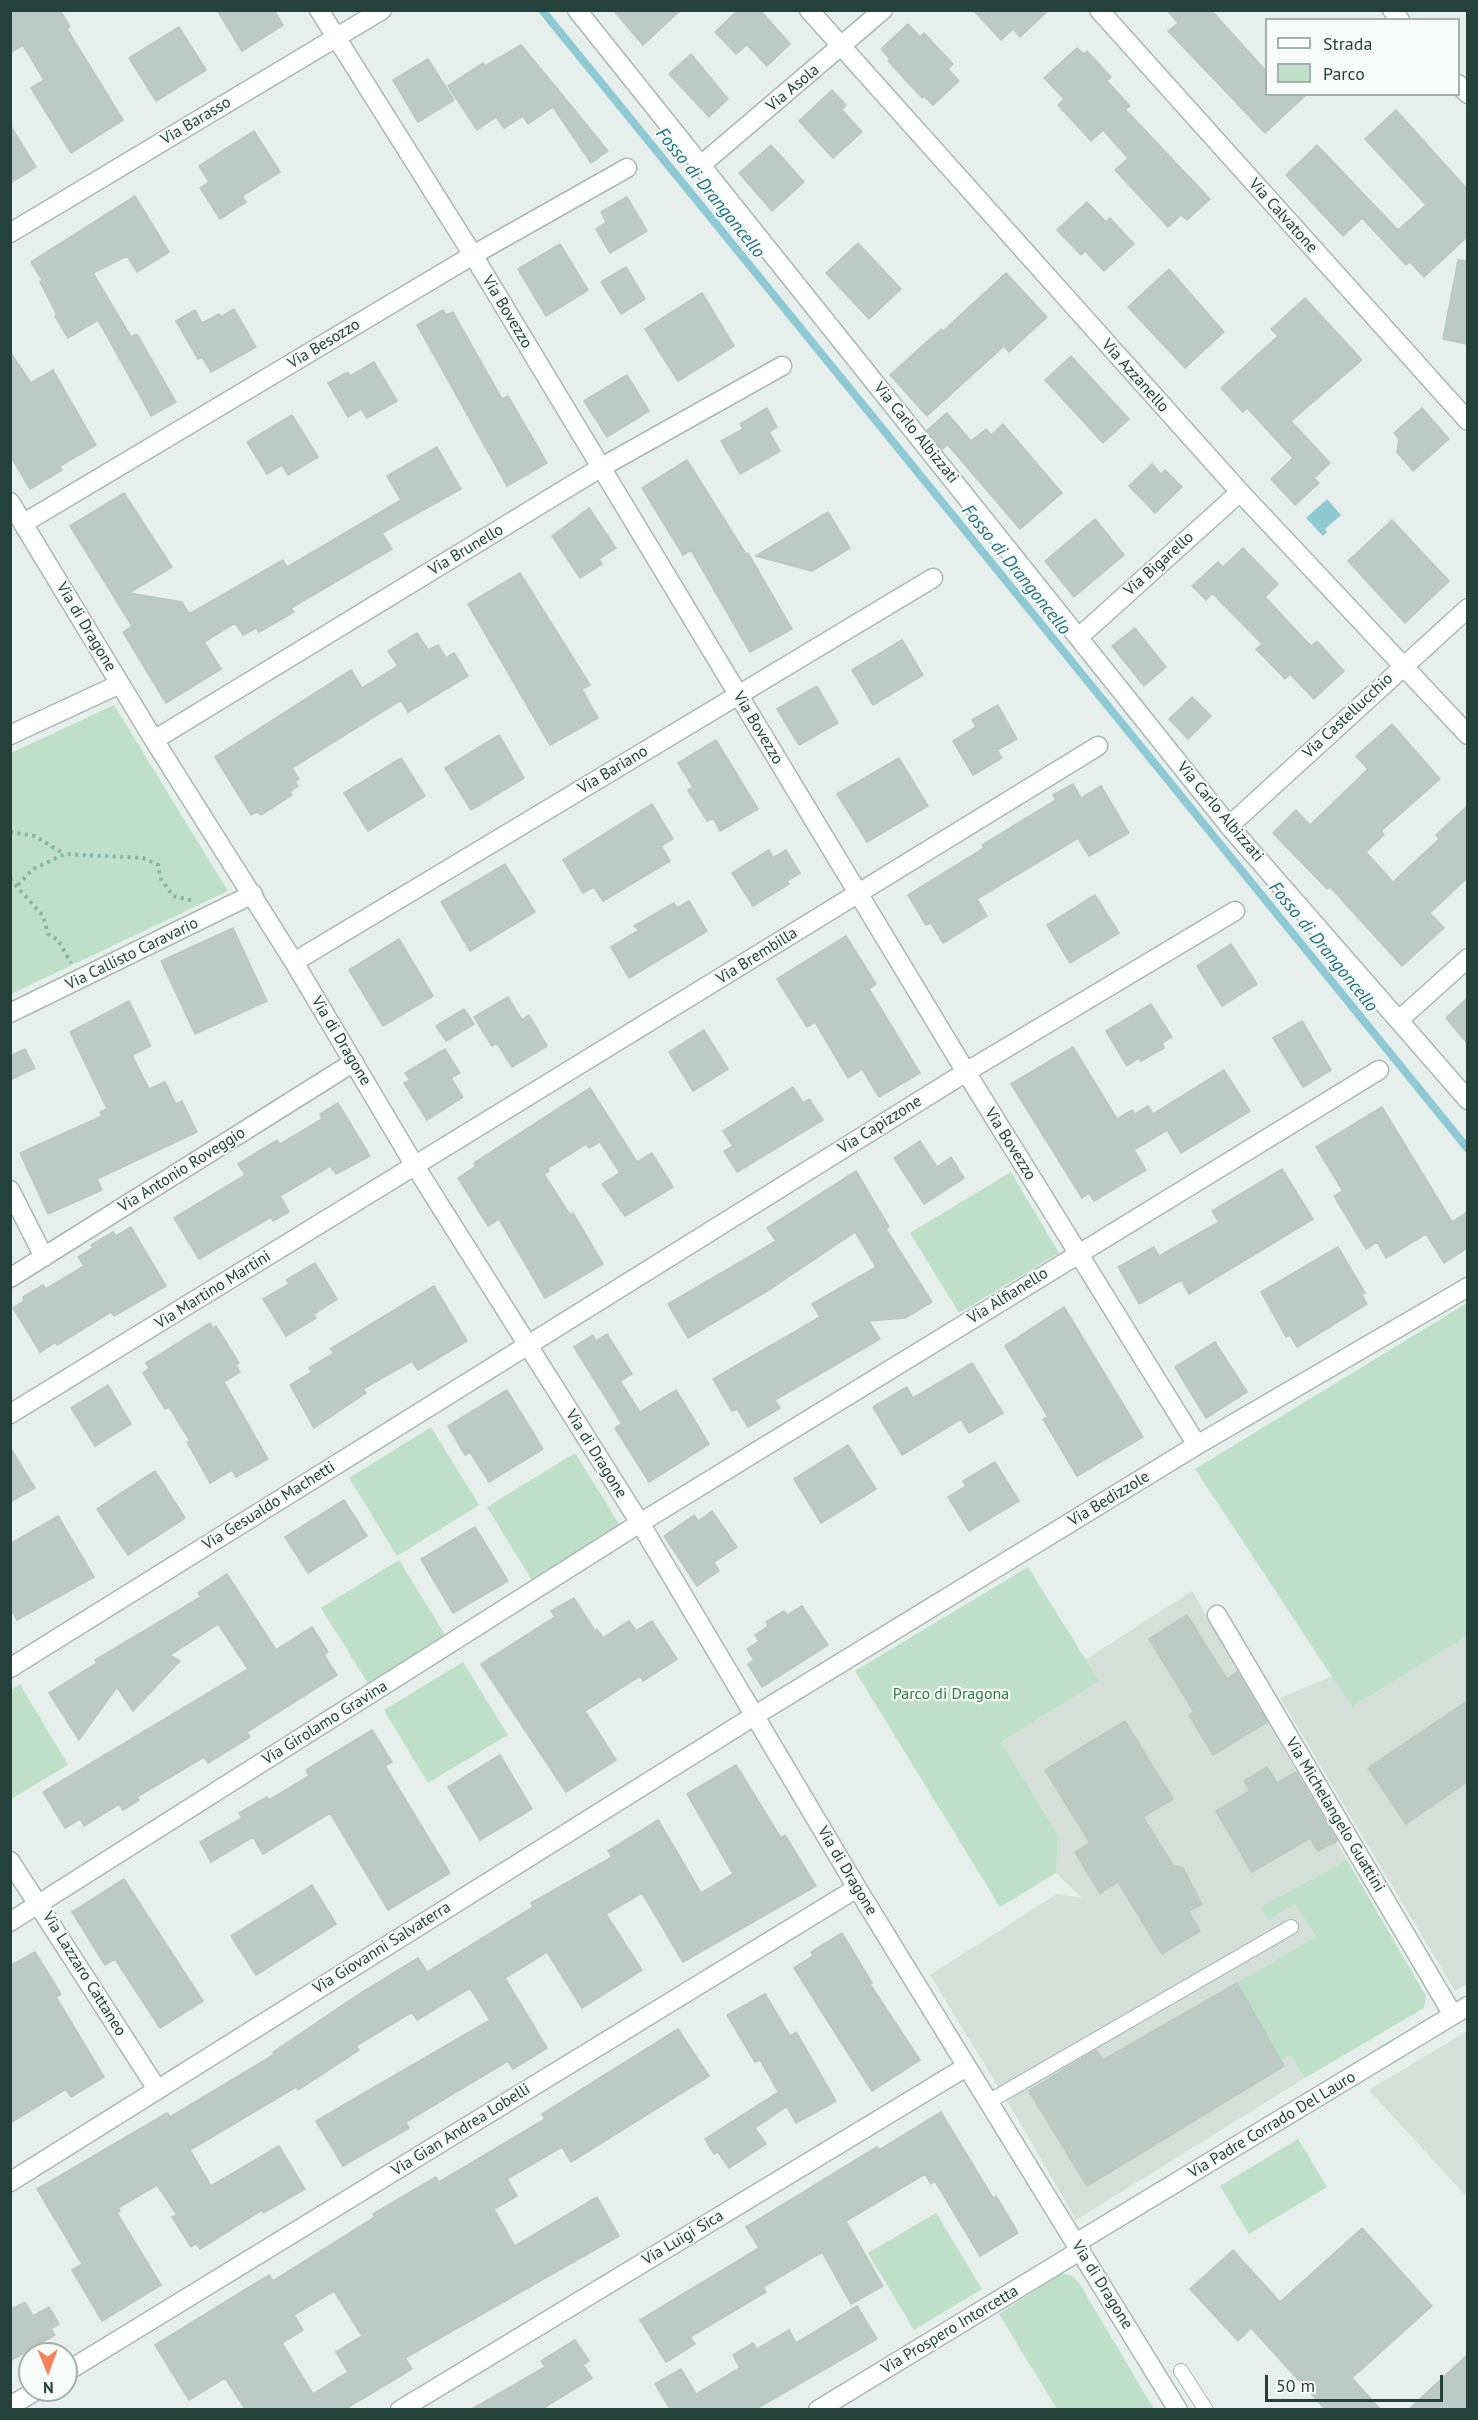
<!DOCTYPE html>
<html>
<head>
<meta charset="utf-8">
<style>
	body { margin:0 }
	#map { position:relative; width:1478px; height:2420px; overflow:hidden; background:#e6efeb; font-family:"PT Sans",sans-serif }
	canvas { display:block }
	.frame { position:absolute; inset:0; border:12px solid #24423a; pointer-events:none }
	.legend { position:absolute; left:1265px; top:18px; width:195px; height:78px; box-sizing:border-box; background:#f7fbf9; border:2px solid #a3b1ad; margin:0; padding:8px 10px; list-style:none; font-size:18px; color:#24423a }
	.legend li { display:flex; align-items:center; gap:12px; height:30px }
	.legend b { width:30px; border:2px solid #a3b1ad }
	.north { position:absolute; left:18px; top:2342px; width:60px; height:60px; box-sizing:border-box; background:#f7fbf9; border:2px solid #a3b1ad; border-radius:50%; rotate:179deg; font-size:16px; font-weight:700; line-height:24px; text-align:center; color:#24423a }
	.north::after { content:''; display:block; margin:auto; width:21px; height:27px; background:#f4845f; clip-path:polygon(50% 0,100% 100%,50% 72%,0 100%) }
	.scale { position:absolute; left:1265px; top:2375px; width:178px; height:27px; box-sizing:border-box; border:3px solid #24423a; border-top:0; padding-left:8px; font-size:18px; line-height:21px; white-space:nowrap; color:#24423a; -webkit-text-stroke:4px #f7fbf9; paint-order:stroke }
</style>
</head>
<body>
<div id="map">
<canvas width="1478" height="2420"></canvas>
<div class="frame"></div>
<ul class="legend">
<li><b style="height:8px;background:#fff"></b>Strada</li>
<li><b style="height:16px;background:#bfe0c8"></b>Parco</li>
</ul>
<div class="north">N</div>
<div class="scale">50 m</div>
</div>
<script>
const context = document.querySelector('canvas').getContext('2d');
context.lineJoin = 'round';
function fillPath(path, color) { context.fillStyle = color; context.fill(path, 'evenodd'); }
const toPath = rows => new Path2D(rows.map(r => 'M' + r).join(''));
function stroke(path, color, width, dash) { context.strokeStyle = color; context.lineWidth = width; context.lineCap = dash ? 'butt' : 'round'; context.setLineDash(dash || []); context.stroke(path); }
function drawText(font, color, halo, rows, align = 'center') {
  context.font = font + ' "PT Sans",sans-serif'; context.lineWidth = 4.5; context.setLineDash([]); context.textBaseline = 'middle'; context.strokeStyle = halo; context.fillStyle = color; for (const [text, x, y, turn = 0] of rows) {
    context.save(); context.translate(x, y); context.rotate((+turn || 0) * Math.PI / 180); context.textAlign = isNaN(turn) ? turn : align; if (halo) context.strokeText(text, 0, 0); context.fillText(text, 0, 0); context.restore();
  }
}
fillPath(toPath([
	[1192,1591,1347,1860,1260,1907,1268,1919,1295,1903,1316,1938,1282,2061,1291,2054,1305,2078,1076,2220,1025,2131,930,1975,1057,1894,1082,1898,1056,1873,1058,1835,1001,1742,1098,1681,1085,1660],
	[1467,1636,1468,1983,1455,1991,1280,1698,1332,1676,1352,1707],
	[1467,2031,1467,2197,1369,2090]
]), '#d4dfda');
fillPath(toPath([
	[114,705,228,891,11,994,11,753],
	[1011,1172,1059,1253,959,1313,910,1233],
	[1467,1303,1467,1636,1352,1707,1195,1469],
	[431,1427,479,1505,397,1556,349,1478],
	[575,1453,621,1527,533,1582,487,1507],
	[399,1560,447,1638,369,1685,321,1608],
	[1028,1567,1099,1681,1001,1742,1058,1835,1056,1873,1000,1907,855,1671],
	[463,1662,508,1735,428,1783,384,1710],
	[20,1684,68,1765,11,1799,11,1690],
	[1347,1860,1426,1996,1424,2008,1305,2078,1291,2055,1281,2061,1237,1983,1316,1937,1295,1904,1268,1920,1260,1907],
	[1298,2139,1327,2187,1249,2234,1220,2186],
	[936,2213,982,2289,914,2330,868,2253],
	[1062,2273,1073,2276,1079,2283,1154,2409,1057,2409,999,2314]
]), '#bfe0c8');
fillPath(toPath([
	[1327,499,1341,515,1325,529,1327,532,1323,536,1306,518]
]), '#8ec9d4');
stroke(toPath([
	[542,10,1468,1149]
]), '#8ec9d4', 8);
const building = toPath([
	[10,10,60,10,70,27,67,29,123,120,71,153,31,88,44,80,23,45,10,53,10,10],
	[217,10,274,10,283,25,242,51,217,10],
	[613,10,681,10,643,45,613,10],
	[738,10,760,10,790,44,767,66,747,45,736,54,715,32,738,10],
	[973,10,1049,10,1020,37,1013,29,1001,40,973,10],
	[1167,10,1211,10,1266,71,1266,94,1307,94,1265,133,1168,31,1178,23,1167,10],
	[908,24,920,37,924,33,953,64,948,69,959,81,933,105,924,96,922,98,888,61,890,59,881,49,908,24],
	[179,27,206,70,156,101,129,58,179,27],
	[521,45,555,86,608,151,591,163,553,107,528,124,523,116,504,128,496,117,477,130,448,86,483,63,485,66,521,45],
	[1077,48,1084,54,1087,51,1111,77,1107,81,1130,106,1125,109,1210,199,1187,220,1181,215,1168,227,1115,170,1128,158,1103,130,1091,141,1058,105,1064,99,1044,78,1077,48],
	[691,54,728,99,709,117,669,74,691,54],
	[428,59,454,100,418,122,393,80,428,59],
	[832,90,846,105,842,110,862,132,833,158,799,121,832,90],
	[1396,110,1467,189,1467,237,1424,277,1410,262,1406,265,1362,218,1343,236,1286,175,1317,145,1398,230,1426,205,1365,139,1396,110],
	[10,125,36,167,10,183,10,125],
	[254,131,280,172,242,196,246,202,220,219,200,188,209,182,199,166,254,131],
	[771,145,804,182,772,211,739,173,771,145],
	[135,196,169,252,137,272,127,256,93,273,131,337,137,334,176,402,151,416,98,320,68,338,55,316,57,315,40,282,42,280,31,262,135,196],
	[627,197,647,231,610,253,596,229,606,222,601,212,627,197],
	[1087,202,1106,222,1110,218,1134,244,1104,271,1085,251,1081,255,1057,230,1087,202],
	[858,243,901,289,869,319,826,273,858,243],
	[560,244,588,290,546,316,518,269,560,244],
	[1458,260,1467,261,1467,344,1443,339,1458,260],
	[626,267,645,299,621,314,601,282,626,267],
	[1169,269,1224,332,1185,368,1128,307,1169,269],
	[1006,273,1047,317,1009,352,1004,346,927,416,890,375,941,329,943,331,1006,273],
	[702,293,734,346,678,381,645,329,702,293],
	[1305,298,1362,360,1291,421,1330,463,1314,478,1319,483,1295,505,1271,479,1293,458,1247,408,1243,412,1221,388,1278,336,1271,329,1305,298],
	[234,309,256,347,211,372,202,357,198,359,176,321,195,310,202,323,219,314,221,317,234,309],
	[443,310,446,315,453,312,502,399,508,396,547,463,507,486,417,325,443,310],
	[10,352,31,383,53,370,96,445,60,466,62,470,30,489,10,455,10,352],
	[1071,356,1129,419,1103,443,1045,380,1071,356],
	[374,362,397,401,367,418,361,409,348,417,328,383,348,372,350,376,374,362],
	[627,375,649,411,607,437,584,401,627,375],
	[767,408,777,427,769,432,780,451,740,474,721,441,743,429,740,424,767,408],
	[1422,408,1449,439,1413,471,1397,452,1399,439,1394,433,1422,408],
	[947,413,971,441,986,429,991,435,1003,424,1062,493,1020,529,948,445,942,449,927,430,947,413],
	[292,415,318,457,288,475,282,465,267,474,247,442,292,415],
	[437,447,461,489,382,533,392,549,291,608,294,612,259,632,256,628,243,635,235,623,204,642,221,669,166,703,123,632,132,626,70,526,124,493,172,567,129,593,182,602,189,614,283,560,287,567,401,500,387,476,437,447],
	[687,460,746,554,748,553,792,629,750,652,691,550,683,555,642,488,687,460],
	[1152,464,1161,474,1165,470,1182,487,1155,513,1129,486,1152,464],
	[589,508,616,548,599,559,602,564,580,578,552,536,589,508],
	[828,512,850,548,812,571,756,556,828,512],
	[1095,519,1124,555,1074,597,1045,561,1095,519],
	[1392,520,1449,581,1405,623,1348,561,1392,520],
	[1243,548,1278,584,1265,597,1311,646,1317,641,1344,671,1314,699,1290,674,1285,679,1256,649,1262,644,1212,593,1206,600,1192,586,1218,562,1223,567,1243,548],
	[520,573,590,685,582,689,598,718,550,745,468,604,520,573],
	[1135,628,1166,667,1144,686,1112,646,1135,628],
	[417,633,428,650,438,645,446,658,454,653,468,676,408,712,401,700,292,768,299,779,295,781,298,786,290,792,292,795,261,815,257,812,251,815,215,757,351,670,362,688,398,666,388,651,417,633],
	[902,640,923,675,873,705,852,670,902,640],
	[817,686,838,723,799,745,777,709,817,686],
	[1192,697,1211,716,1188,739,1169,719,1192,697],
	[998,705,1017,739,997,750,1002,758,973,775,953,741,976,727,972,720,998,705],
	[1392,724,1440,779,1381,831,1384,835,1366,852,1393,882,1439,839,1436,835,1467,806,1467,878,1430,913,1444,928,1402,966,1330,887,1327,889,1273,833,1296,810,1310,825,1368,769,1356,756,1392,724],
	[499,735,524,778,471,810,445,768,499,735],
	[716,740,758,809,720,831,713,818,707,821,688,790,693,787,678,763,716,740],
	[401,758,425,796,368,831,344,793,401,758],
	[899,758,928,806,867,842,837,794,899,758],
	[1073,784,1081,798,1101,786,1129,833,1089,856,1078,838,977,899,987,916,943,943,931,923,926,925,908,895,984,848,982,845,1056,800,1053,795,1073,784],
	[652,804,673,839,661,846,670,861,603,901,594,887,583,893,563,860,652,804],
	[769,850,773,858,786,850,800,873,787,881,789,884,753,906,732,873,769,850],
	[505,864,535,912,470,951,441,902,505,864],
	[1095,895,1119,933,1070,963,1047,925,1095,895],
	[689,901,707,931,629,978,611,947,639,930,634,926,674,903,677,908,689,901],
	[233,928,267,1001,195,1034,161,961,233,928],
	[846,936,876,984,869,989,920,1073,879,1097,862,1069,848,1078,815,1022,807,1027,777,979,846,936],
	[399,939,433,996,383,1026,349,970,399,939],
	[1231,944,1257,984,1222,1006,1197,966,1231,944],
	[508,997,522,1020,529,1015,547,1046,512,1067,497,1043,492,1046,474,1017,508,997],
	[1467,998,1467,1043,1446,1018,1467,998],
	[129,1001,151,1046,132,1055,149,1089,165,1082,176,1104,182,1101,197,1132,97,1179,102,1190,48,1214,20,1153,102,1116,100,1112,107,1109,70,1032,129,1001],
	[1151,1004,1172,1037,1162,1043,1164,1048,1141,1061,1139,1058,1127,1066,1106,1031,1151,1004],
	[464,1009,474,1024,446,1041,436,1026,464,1009],
	[1302,1021,1331,1070,1303,1087,1273,1038,1302,1021],
	[704,1030,728,1069,693,1091,669,1052,704,1030],
	[1073,1047,1117,1119,1132,1110,1135,1114,1148,1106,1153,1114,1224,1070,1250,1111,1181,1153,1167,1130,1134,1150,1146,1170,1094,1201,1089,1193,1082,1198,1011,1084,1073,1047],
	[25,1049,35,1068,10,1080,10,1056,25,1049],
	[445,1049,460,1073,451,1078,463,1097,427,1120,404,1083,410,1080,405,1073,445,1049],
	[793,1087,803,1103,809,1099,823,1120,737,1172,724,1151,733,1146,723,1131,793,1087],
	[590,1088,637,1162,652,1153,673,1187,625,1216,602,1184,620,1173,600,1142,589,1148,586,1144,548,1168,549,1171,544,1174,570,1215,573,1213,603,1264,545,1298,499,1219,488,1226,458,1178,476,1166,474,1163,590,1088],
	[338,1103,370,1156,336,1174,330,1166,280,1196,289,1212,273,1221,271,1217,199,1259,174,1218,245,1175,238,1164,277,1140,280,1144,322,1119,320,1114,338,1103],
	[1382,1107,1452,1222,1467,1212,1467,1248,1444,1263,1426,1234,1386,1258,1377,1242,1366,1249,1334,1196,1343,1191,1316,1147,1382,1107],
	[920,1141,937,1167,951,1157,964,1178,924,1204,894,1158,920,1141],
	[1282,1169,1313,1219,1189,1294,1181,1280,1139,1304,1118,1267,1154,1247,1159,1256,1219,1222,1212,1211,1282,1169],
	[856,1171,889,1227,886,1229,932,1302,905,1318,869,1321,880,1339,775,1400,780,1408,748,1427,737,1409,732,1411,713,1379,820,1317,812,1304,876,1267,855,1232,772,1288,688,1338,668,1304,776,1241,767,1228,856,1171],
	[131,1227,166,1286,114,1316,111,1312,57,1345,56,1342,40,1352,13,1308,24,1301,23,1297,43,1285,46,1289,84,1266,78,1257,93,1248,91,1245,113,1232,116,1236,131,1227],
	[1338,1247,1365,1293,1362,1295,1367,1304,1297,1347,1290,1335,1286,1337,1261,1292,1338,1247],
	[315,1263,337,1299,314,1314,316,1318,286,1336,263,1299,289,1284,286,1280,315,1263],
	[434,1286,467,1341,418,1370,412,1361,363,1389,366,1393,314,1428,290,1385,312,1372,309,1368,334,1353,330,1349,434,1286],
	[1064,1307,1143,1437,1077,1476,1043,1419,1048,1417,1005,1346,1064,1307],
	[210,1323,213,1328,216,1326,239,1363,236,1365,240,1372,224,1382,268,1459,236,1477,232,1470,210,1483,187,1442,190,1441,169,1407,165,1409,143,1373,149,1368,146,1363,210,1323],
	[607,1334,632,1374,620,1381,640,1412,676,1390,709,1444,649,1482,615,1428,622,1424,574,1347,593,1335,596,1341,607,1334],
	[1215,1342,1247,1392,1206,1418,1175,1367,1215,1342],
	[972,1363,1003,1413,969,1433,961,1419,902,1455,873,1407,907,1387,913,1398,972,1363],
	[108,1385,131,1424,95,1446,71,1408,108,1385],
	[507,1390,543,1449,489,1482,470,1452,465,1455,448,1426,507,1390],
	[848,1445,876,1489,821,1523,794,1479,848,1445],
	[10,1447,35,1488,10,1502,10,1447],
	[995,1462,1019,1501,969,1531,948,1497,966,1486,963,1481,995,1462],
	[155,1471,185,1518,128,1555,97,1509,155,1471],
	[344,1500,367,1536,308,1573,285,1537,344,1500],
	[712,1511,737,1547,714,1562,719,1571,697,1586,664,1536,694,1515,698,1521,712,1511],
	[58,1516,94,1577,17,1620,10,1608,10,1544,58,1516],
	[475,1527,508,1581,453,1613,421,1559,475,1527],
	[227,1574,276,1650,312,1627,328,1652,324,1655,337,1675,247,1732,250,1737,208,1763,204,1757,137,1797,139,1800,123,1810,119,1804,84,1826,80,1819,65,1828,43,1792,248,1669,218,1624,170,1655,180,1661,133,1711,117,1687,79,1740,49,1693,97,1663,95,1660,201,1597,198,1593,227,1574],
	[574,1598,595,1631,597,1629,603,1638,629,1621,636,1631,652,1621,677,1659,643,1681,640,1676,585,1711,616,1760,566,1792,481,1664,555,1617,551,1611,574,1598],
	[802,1606,828,1645,762,1687,748,1664,754,1660,747,1649,759,1641,755,1635,768,1626,766,1622,784,1611,787,1615,802,1606],
	[1187,1615,1227,1679,1237,1672,1267,1722,1213,1755,1189,1715,1194,1712,1149,1639,1187,1615],
	[1467,1701,1467,1782,1406,1824,1368,1768,1467,1701],
	[1125,1721,1173,1799,1143,1817,1173,1865,1183,1868,1202,1904,1189,1911,1200,1931,1162,1954,1118,1882,1100,1893,1075,1852,1090,1843,1045,1770,1125,1721],
	[372,1730,392,1762,385,1766,450,1873,388,1910,330,1813,263,1854,253,1837,211,1862,200,1842,242,1818,239,1813,267,1797,269,1800,309,1776,306,1770,372,1730],
	[500,1755,532,1809,480,1840,448,1787,500,1755],
	[736,1765,781,1838,785,1835,816,1886,683,1962,642,1893,606,1914,642,1970,582,2008,547,1952,505,1978,547,2048,513,2069,508,2061,406,2122,409,2128,343,2166,316,2121,490,2020,470,1988,417,2020,412,2012,356,2046,359,2050,298,2090,296,2087,190,2150,211,2186,279,2146,305,2189,263,2213,262,2210,200,2249,196,2243,191,2247,172,2217,177,2215,157,2185,118,2208,120,2211,117,2213,161,2285,102,2321,72,2270,82,2264,37,2189,167,2113,170,2117,275,2054,273,2052,356,1996,418,1958,427,1972,533,1907,531,1903,612,1857,608,1851,658,1820,701,1893,733,1874,687,1794,736,1765],
	[1267,1767,1277,1783,1296,1772,1337,1841,1318,1851,1310,1838,1252,1872,1216,1811,1250,1791,1244,1781,1267,1767],
	[124,1879,203,2001,160,2028,115,1959,105,1965,72,1912,124,1879],
	[312,1885,336,1924,256,1975,231,1936,312,1885],
	[842,1933,872,1983,870,1984,920,2060,872,2091,794,1968,813,1956,811,1952,842,1933],
	[35,1952,61,1994,56,1997,104,2077,71,2097,66,2089,10,2123,10,1966,35,1952],
	[1237,1983,1284,2066,1087,2186,1029,2091,1096,2050,1103,2060,1237,1983],
	[765,1994,790,2036,796,2032,836,2101,796,2123,760,2060,755,2062,727,2015,765,1994],
	[678,2029,709,2076,571,2162,562,2147,507,2179,517,2196,494,2209,515,2246,597,2197,619,2236,405,2358,412,2369,345,2409,245,2409,225,2378,189,2400,155,2345,269,2275,273,2281,375,2217,373,2214,436,2177,439,2182,545,2119,542,2114,678,2029],
	[334,2291,362,2336,336,2352,348,2372,313,2394,282,2343,303,2330,294,2315,334,2291],
	[777,2093,786,2107,755,2128,766,2144,729,2168,718,2152,714,2154,705,2139,777,2093],
	[941,2112,993,2198,996,2196,1018,2233,980,2256,935,2181,931,2184,925,2174,846,2221,883,2286,851,2304,822,2252,763,2287,766,2292,690,2337,695,2344,666,2362,640,2320,759,2248,746,2227,877,2147,879,2150,941,2112],
	[1362,2228,1432,2306,1352,2378,1380,2409,1325,2409,1251,2328,1238,2341,1190,2289,1233,2250,1280,2302,1362,2228],
	[25,2302,33,2316,49,2307,59,2324,51,2329,55,2335,10,2361,10,2310,25,2302],
	[857,2306,877,2339,756,2409,670,2409,655,2384,681,2369,696,2394,740,2368,733,2355,753,2343,757,2349,789,2330,796,2343,857,2306],
	[575,2340,589,2361,583,2365,592,2378,542,2409,472,2409,545,2367,541,2361,575,2340],
	[1467,2355,1467,2409,1409,2409,1467,2355]
]);
fillPath(building, '#bbcac4');
stroke(building, '#b8c9c2', 1.5);
const service = toPath([
	[988,2102,1291,1927],
	[1181,2371,1206,2410]
]);
const minor = toPath([
	[319,10,473,255,966,1072,1197,1445],
	[577,10,1229,826,1468,1100],
	[809,10,1240,492,1468,735],
	[1099,10,1468,421],
	[1392,10,1400,20],
	[1458,84,1468,94],
	[701,165,883,10],
	[10,233,382,10],
	[10,502,154,740,294,962,415,1166,640,1523,857,1888,1178,2410],
	[24,523,473,255,627,168],
	[1079,637,1240,492],
	[10,735,120,684],
	[154,740,600,468,782,366],
	[1229,826,1468,608],
	[294,962,933,578],
	[10,1013,253,894],
	[1399,1020,1468,958],
	[10,1190,44,1257],
	[10,1278,354,1062],
	[10,1414,1098,746],
	[1217,1615,1453,2015],
	[10,1668,966,1072,1235,911],
	[10,1861,157,2089],
	[10,1922,640,1523,1379,1070],
	[10,2182,754,1716,1197,1445,1468,1287],
	[1076,2243,1468,2006],
	[66,2372,857,1888],
	[10,2406,37,2390],
	[400,2410,966,2067],
	[818,2410,1081,2250]
]);
stroke(service, '#a8b8b2', 16);
stroke(minor, '#a8b8b2', 21);
stroke(toPath([
	[10,832,35,836,64,854],
	[10,879,43,916,48,934,58,940,71,963],
	[18,885,33,869,65,854,143,858,158,865,161,879,173,896,194,901]
]), '#86b3a5', 4, [3, 4.5]);
stroke(service, '#fff', 14);
stroke(minor, '#fff', 18);
drawText('16px', '#24423a', '#f7fbf9', [
	["Via Asola",793,88,-40],
	["Via Barasso",196,121,-31],
	["Via Calvatone",1283,216,48],
	["Via Bovezzo",507,312,59],
	["Via Besozzo",324,344,-31],
	["Via Azzanello",1135,376,48],
	["Via Carlo Albizzati",916,433,51],
	["Via Brunello",466,550,-31],
	["Via Bigarello",1159,564,-42],
	["Via di Dragone",86,627,59],
	["Via Castellucchio",1348,716,-43],
	["Via Bovezzo",758,728,59],
	["Via Bariano",613,770,-31],
	["Via Carlo Albizzati",1220,812,50],
	["Via Callisto Caravario",132,954,-26],
	["Via Brembilla",757,956,-32],
	["Via di Dragone",341,1041,59],
	["Via Capizzone",880,1125,-32],
	["Via Bovezzo",1010,1144,58],
	["Via Antonio Roveggio",182,1170,-32],
	["Via Martino Martini",213,1290,-32],
	["Via Alfianello",1008,1296,-32],
	["Via di Dragone",596,1454,58],
	["Via Bedizzole",1109,1499,-31],
	["Via Gesualdo Machetti",269,1506,-32],
	["Via Girolamo Gravina",325,1723,-32],
	["Via Michelangelo Guattini",1335,1815,59],
	["Via di Dragone",847,1871,59],
	["Via Giovanni Salvaterra",382,1948,-32],
	["Via Lazzaro Cattaneo",84,1974,58],
	["Via Padre Corrado Del Lauro",1272,2125,-31],
	["Via Gian Andrea Lobelli",461,2130,-32],
	["Via Luigi Sica",683,2238,-31],
	["Via di Dragone",1102,2285,58],
	["Via Prospero Intorcetta",950,2330,-31]
]);
drawText('16px', '#2d7a4b', '#f7fbf9', [
	["Parco di Dragona",951,1694]
]);
drawText('italic 18px', '#1c6f80', '#f7fbf9', [
	["Fosso di Drangoncello",710,193,51],
	["Fosso di Drangoncello",1016,570,51],
	["Fosso di Drangoncello",1323,947,51]
]);
</script>
</body>
</html>
